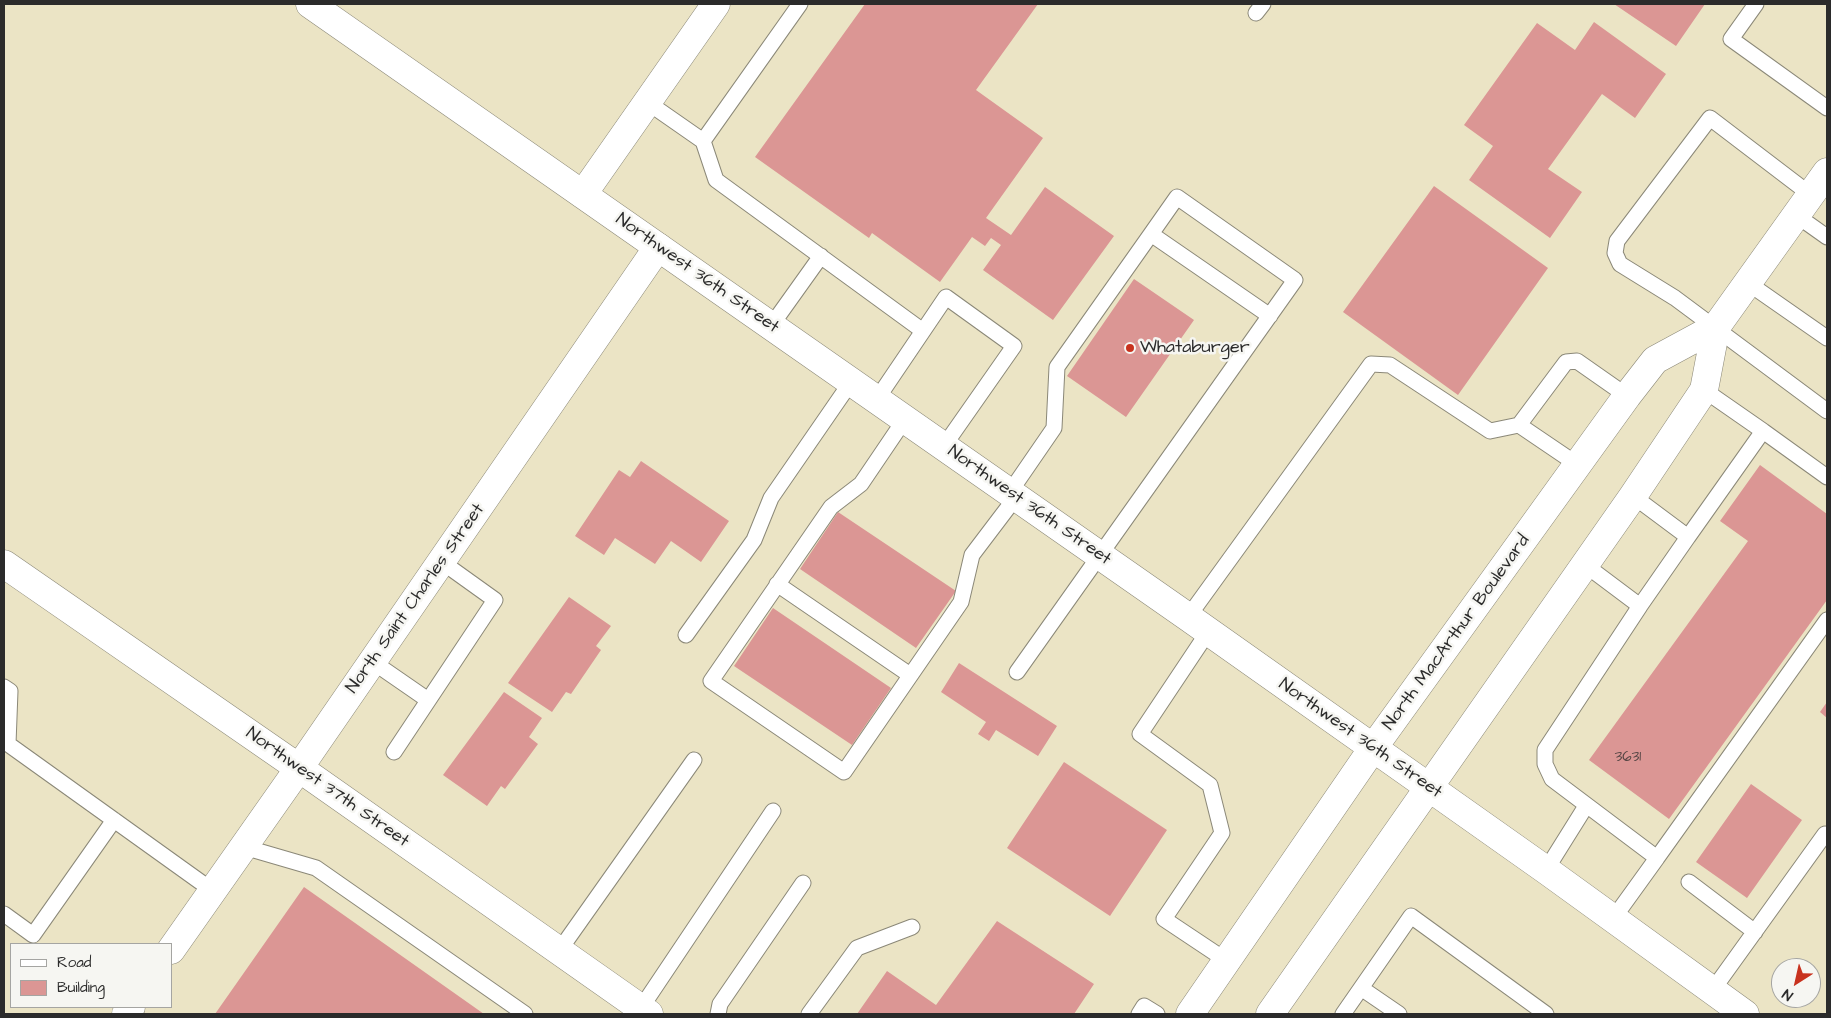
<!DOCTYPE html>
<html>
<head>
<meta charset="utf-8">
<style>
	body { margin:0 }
	#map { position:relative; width:1831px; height:1018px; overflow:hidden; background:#ebe4c5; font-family:"Architects Daughter",sans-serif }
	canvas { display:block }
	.frame { position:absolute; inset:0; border:5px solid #2b2b2b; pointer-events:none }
	.legend { position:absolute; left:10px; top:943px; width:162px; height:65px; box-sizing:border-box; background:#f6f6f2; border:1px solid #a5a5a2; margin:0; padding:6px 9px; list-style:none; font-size:15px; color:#2b2b2b }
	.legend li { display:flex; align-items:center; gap:10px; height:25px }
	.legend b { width:25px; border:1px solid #a5a5a2 }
	.north { position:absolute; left:1771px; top:958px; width:50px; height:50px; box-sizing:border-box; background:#f6f6f2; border:1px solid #a5a5a2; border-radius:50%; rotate:215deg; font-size:14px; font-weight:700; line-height:20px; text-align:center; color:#2b2b2b }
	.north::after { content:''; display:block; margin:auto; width:18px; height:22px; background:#c8321e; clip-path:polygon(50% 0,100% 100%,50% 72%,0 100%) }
</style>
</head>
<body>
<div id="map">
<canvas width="1831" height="1018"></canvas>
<div class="frame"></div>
<ul class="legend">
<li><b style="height:6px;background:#fff"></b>Road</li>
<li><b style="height:14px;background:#db9694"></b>Building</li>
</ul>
<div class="north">N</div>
</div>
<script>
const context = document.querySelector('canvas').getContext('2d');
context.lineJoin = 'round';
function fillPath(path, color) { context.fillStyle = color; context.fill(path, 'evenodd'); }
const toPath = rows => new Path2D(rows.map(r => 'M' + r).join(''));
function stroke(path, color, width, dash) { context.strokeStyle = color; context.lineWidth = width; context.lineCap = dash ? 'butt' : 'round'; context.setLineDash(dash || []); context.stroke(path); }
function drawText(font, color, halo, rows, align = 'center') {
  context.font = font + ' "Architects Daughter",sans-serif'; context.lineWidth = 5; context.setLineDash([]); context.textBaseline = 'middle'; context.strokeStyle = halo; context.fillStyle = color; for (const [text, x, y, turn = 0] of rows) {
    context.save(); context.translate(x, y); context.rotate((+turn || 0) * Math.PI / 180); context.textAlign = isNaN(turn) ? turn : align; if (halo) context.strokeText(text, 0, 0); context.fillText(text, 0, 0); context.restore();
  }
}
fillPath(toPath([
	[865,4,1038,4,976,90,1043,138,986,218,1011,235,1045,187,1114,236,1053,320,983,270,1001,245,991,238,985,246,972,237,940,282,872,233,869,238,755,157],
	[1614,4,1705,4,1676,46],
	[1594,22,1666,74,1635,118,1602,94,1548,169,1582,192,1550,238,1469,180,1493,146,1464,125,1537,23,1575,50],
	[1434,186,1548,268,1458,395,1343,312],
	[1134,279,1194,320,1126,417,1067,376],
	[641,461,729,521,701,562,671,541,655,564,615,538,604,555,575,536,619,470,630,477],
	[1760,465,1827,514,1827,600,1669,819,1589,760,1748,541,1720,521],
	[838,512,956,591,916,648,800,569],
	[569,597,611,626,596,646,601,650,571,694,566,692,552,712,508,683],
	[773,608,891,688,852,745,734,666],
	[959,663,1057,726,1038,756,996,730,989,741,978,734,986,722,941,692],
	[504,692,542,718,529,737,538,744,505,789,501,786,487,806,443,775],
	[1827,702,1827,718,1820,712],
	[1064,762,1167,830,1110,916,1007,848],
	[1751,784,1802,820,1747,898,1696,862],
	[304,887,484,1014,215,1014],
	[997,921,1094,984,1074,1014,857,1014,887,971,936,1005]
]), '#db9694');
const lane = toPath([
	[800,4,703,141,716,180,923,331],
	[1756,4,1731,39,1827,108],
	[1256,13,1263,4],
	[647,102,703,141],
	[1811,195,1710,118,1617,241,1615,253,1620,264,1675,298,1827,411],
	[1796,215,1827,237],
	[1748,283,1827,338],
	[771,326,821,256],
	[1704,390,1763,431],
	[877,399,946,297,1014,346,944,446],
	[905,419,861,484,831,507,711,681,844,772,961,602,972,555,1016,497],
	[1578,465,1519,425,1566,362,1577,361,1627,396],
	[1010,492,1054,428,1057,367,1151,234,1270,316],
	[1688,537,1763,431,1827,477],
	[1584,564,1640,606],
	[777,584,910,675],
	[1188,617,1371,364,1390,365,1490,431,1519,425],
	[1208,632,1140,734,1210,785,1222,833,1164,919,1227,961],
	[686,635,754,540,771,498,851,382],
	[373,662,428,700],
	[1017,672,1295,280,1177,197,1151,234],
	[4,687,10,691,8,744,213,891],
	[394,752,495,600,442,562],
	[244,847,316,868,525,1014],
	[1657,858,1827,620],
	[1546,870,1586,806],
	[1689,882,1755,932],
	[4,914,33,935,114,820],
	[1613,919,1657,858,1552,779,1545,764,1545,750,1640,606,1688,537,1633,496],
	[559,951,694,760],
	[1361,988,1399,1014],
	[1712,991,1825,834,1827,835],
	[641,1008,773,811],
	[718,1014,720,1004,803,883],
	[809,1014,857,948,912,927],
	[1139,1014,1144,1006,1157,1014],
	[1343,1014,1411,916,1546,1014]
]);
const street = toPath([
	[583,194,716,4],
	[4,564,299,768,649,1014],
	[171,950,299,768,658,247],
	[126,1014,131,1007]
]);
const secondary = toPath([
	[310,4,1188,617,1546,870,1745,1014],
	[1190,1014,1373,748,1627,396,1655,360,1716,327],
	[1270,1014,1633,496,1704,390,1716,327,1827,172]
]);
stroke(lane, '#8b8878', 17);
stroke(street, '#8b8878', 29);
stroke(secondary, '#8b8878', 29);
stroke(lane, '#fff', 15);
stroke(street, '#fff', 28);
stroke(secondary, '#fff', 28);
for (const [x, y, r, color] of [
	[1130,348,5,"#c8321e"]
]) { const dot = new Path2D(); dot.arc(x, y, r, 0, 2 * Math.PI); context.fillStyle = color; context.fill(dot); stroke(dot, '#f6f6f2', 2); }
drawText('15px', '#574645', null, [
	["3631",1628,758]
]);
drawText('18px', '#2b2b2b', '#f6f6f2', [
	["Northwest 36th Street",697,274,35],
	["Northwest 36th Street",1029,506,35],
	["North Saint Charles Street",416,599,-55],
	["North MacArthur Boulevard",1457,633,-54],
	["Northwest 36th Street",1360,739,35],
	["Northwest 37th Street",327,788,35]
]);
drawText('18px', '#2b2b2b', '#f6f6f2', [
	["Whataburger",1140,348]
], 'left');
</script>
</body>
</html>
